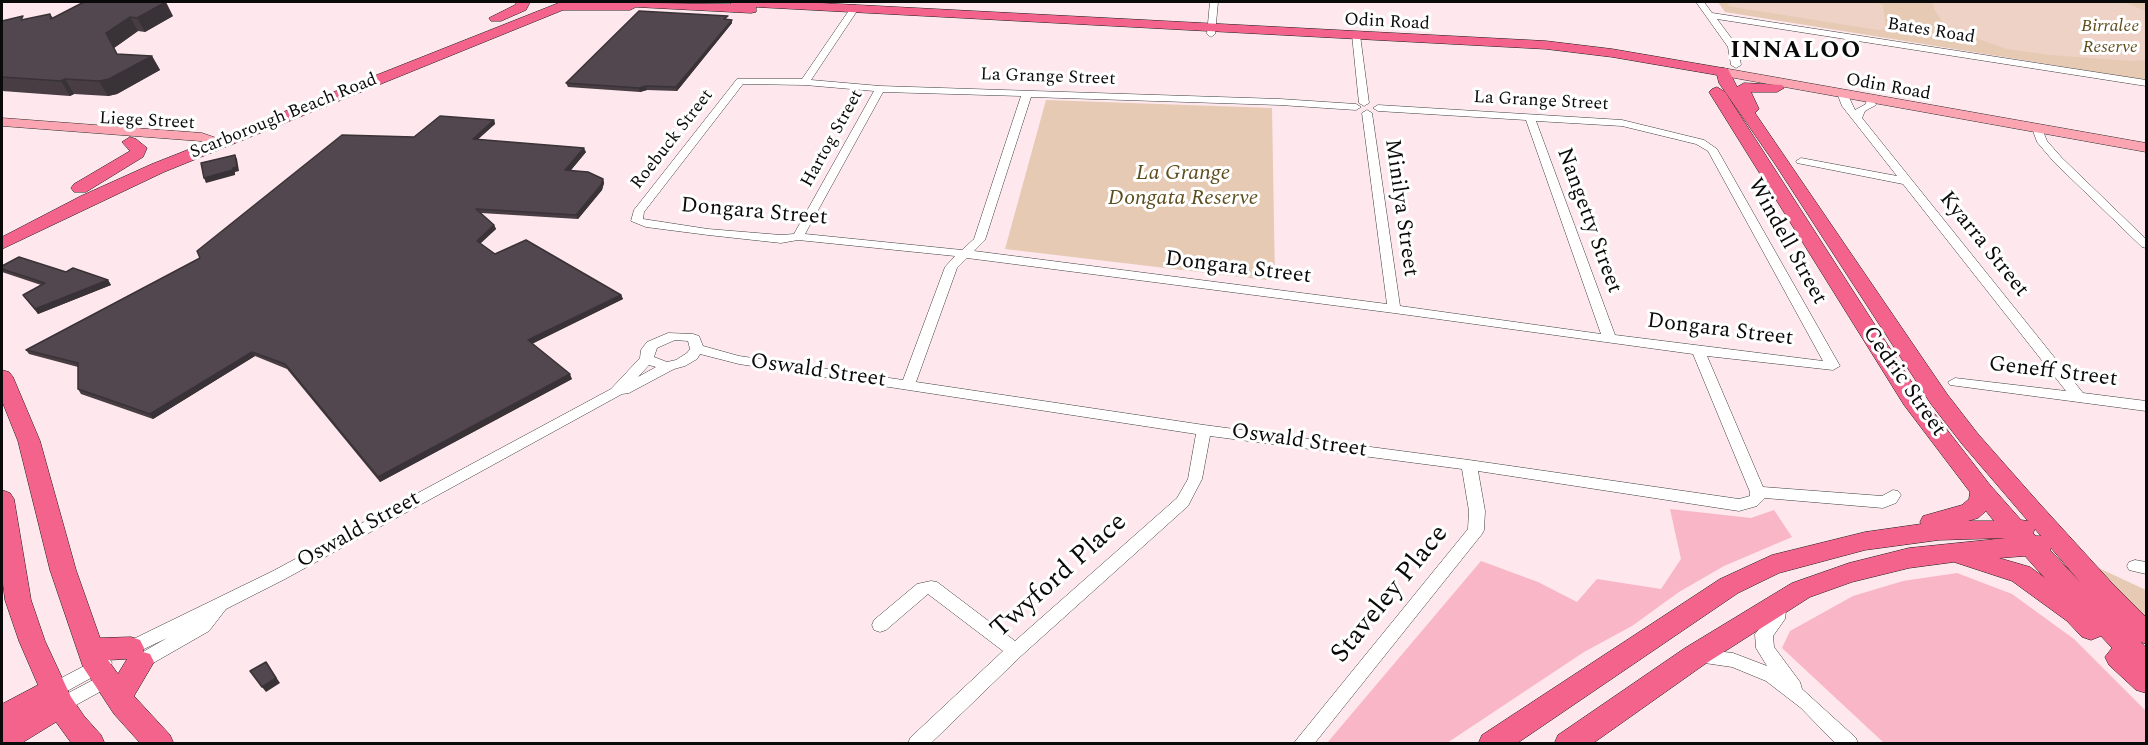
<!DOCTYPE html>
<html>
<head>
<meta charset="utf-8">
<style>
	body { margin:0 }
	#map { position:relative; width:2148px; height:745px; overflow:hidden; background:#fee8ed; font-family:Spectral,serif }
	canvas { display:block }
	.frame { position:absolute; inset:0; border:3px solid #0a0a0a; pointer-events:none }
</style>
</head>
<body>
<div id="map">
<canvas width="2148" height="745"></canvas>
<div class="frame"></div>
</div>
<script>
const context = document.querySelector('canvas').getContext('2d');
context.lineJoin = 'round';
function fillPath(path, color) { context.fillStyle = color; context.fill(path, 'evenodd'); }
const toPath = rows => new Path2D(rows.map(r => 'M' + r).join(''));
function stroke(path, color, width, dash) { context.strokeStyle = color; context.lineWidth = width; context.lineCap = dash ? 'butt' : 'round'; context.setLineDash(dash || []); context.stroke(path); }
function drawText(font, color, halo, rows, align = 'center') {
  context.font = font + ' Spectral,serif'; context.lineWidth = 6; context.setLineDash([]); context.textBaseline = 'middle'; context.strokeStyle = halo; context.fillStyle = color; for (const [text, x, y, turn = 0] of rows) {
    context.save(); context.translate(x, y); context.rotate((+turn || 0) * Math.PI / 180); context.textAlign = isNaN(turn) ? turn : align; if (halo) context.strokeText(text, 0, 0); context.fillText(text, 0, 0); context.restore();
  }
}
fillPath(toPath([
	[1718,2,2146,2,2146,80,1725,12],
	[1046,100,1272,108,1275,281,1005,249],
	[2090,564,2146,590,2146,623]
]), '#e6cab4');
fillPath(toPath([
	[1670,509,1751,518,1774,510,1792,537,1724,566,1679,592,1632,626,1584,652,1447,743,1327,743,1481,561,1538,582,1577,602,1597,579,1661,589,1681,559],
	[1957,573,2012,594,2074,639,2146,711,2146,743,1884,743,1782,648,1790,631,1853,596,1903,581]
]), '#f8b6c7');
fillPath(toPath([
	[1729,2,1875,2,1883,5,1886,29,1878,30,1732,7,1728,5],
	[1933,2,2116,2,2126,3,2146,11,2146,60,2131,61,2049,55,2007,49,1955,31,1941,20,1934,9]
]), '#edd2c5');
const minor = toPath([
	[1210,2,1218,2,1215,34,1211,37,1207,34,1210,2],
	[1696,2,1704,2,1712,13,2146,80,2146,86,1717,19,1738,47,1741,65,1736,68,1731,65,1728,47,1696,2],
	[855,5,859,8,811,80,880,86,1280,99,1356,104,1361,107,1356,110,1280,105,1031,97,985,240,974,251,1387,304,1362,113,1367,110,1372,113,1400,306,1601,334,1526,120,1378,111,1373,108,1378,105,1622,120,1704,140,1717,149,1840,366,1833,370,1707,356,1763,487,1882,496,1893,490,1898,491,1901,495,1896,503,1883,508,1765,498,1757,506,1739,511,1478,471,1485,511,1484,530,1482,534,1314,744,1293,744,1468,529,1469,511,1462,469,1210,436,1202,479,1188,506,1021,656,930,744,908,744,910,738,1003,651,928,594,886,630,880,632,874,630,872,625,874,620,917,584,931,581,937,582,1015,641,1177,498,1188,479,1196,434,739,364,700,354,697,359,685,366,674,369,629,393,622,394,285,579,226,609,209,631,141,670,135,672,129,670,126,665,129,660,167,638,125,658,119,656,116,651,119,646,273,571,611,389,640,358,641,350,647,342,668,333,693,334,699,336,703,346,739,356,903,380,945,267,955,256,798,240,781,243,708,235,646,227,631,221,634,210,737,79,802,79,852,6,855,5],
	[743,84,805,85,874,91,794,234,781,235,708,229,643,219,644,212,743,84],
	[883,92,1021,96,974,239,962,250,805,234,883,92],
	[1536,121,1622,126,1696,144,1708,151,1823,361,1615,335,1536,121],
	[967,258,1394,313,1693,354,1750,492,1750,496,1739,499,1469,460,1204,425,916,382,957,268,967,258],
	[675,340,688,341,690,349,687,353,676,360,667,362,654,357,657,348,675,340],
	[649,365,656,367,638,377,649,365],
	[1356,32,1360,35,1369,103,1364,106,1359,103,1352,35,1356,32],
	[1842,90,1847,93,1855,110,1866,104,1867,96,1873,96,1876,105,1865,111,1862,118,2083,393,2146,401,2146,411,1950,385,1948,382,1955,378,2066,391,1903,184,1797,163,1796,161,1801,158,1897,176,1842,106,1837,93,1842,90],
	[2037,125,2041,126,2047,141,2062,158,2146,239,2146,248,2142,247,2054,162,2037,142,2032,128,2037,125],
	[2135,560,2146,562,2146,574,2129,570,2127,566,2129,562,2135,560],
	[1779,595,1785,597,1787,602,1785,619,1773,636,1774,647,1800,682,1802,689,1856,738,1858,744,1836,744,1801,708,1766,681,1732,667,1691,661,1688,656,1691,651,1697,649,1733,653,1767,666,1756,648,1755,634,1769,617,1773,597,1779,595],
	[103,656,109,658,112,663,109,668,60,695,54,698,48,695,45,690,48,685,103,656],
	[110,671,116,673,119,678,116,683,67,710,61,713,55,710,52,705,55,700,110,671]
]);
const secondary = toPath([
	[1723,68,2146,143,2146,152,1718,75,1716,72,1723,68],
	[2,118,202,133,222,140,224,143,217,147,200,141,2,126,2,118]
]);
const primary = toPath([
	[517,2,530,2,526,10,501,21,491,21,489,18,515,5,517,2],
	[561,2,731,4,730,2,801,2,1546,41,1612,49,1723,68,1728,69,1737,87,1744,83,1782,85,1784,88,1777,92,1751,92,1759,109,1755,113,1947,394,1978,434,2039,503,2111,582,2146,617,2146,644,2141,642,2146,648,2146,693,2136,690,2109,665,2105,657,2112,648,2101,636,2091,640,2082,637,2067,621,2012,581,1954,562,1909,568,1852,582,1810,597,1705,664,1592,744,1554,744,1558,735,1685,648,1792,583,1849,563,1909,548,2006,538,1939,540,1865,550,1779,573,1738,593,1516,744,1478,744,1482,735,1720,579,1772,555,1865,532,1921,524,1920,522,1923,516,1962,505,1969,499,1970,492,1904,405,1709,92,1712,89,1717,87,1725,92,1920,395,1990,485,2021,520,2028,521,1962,444,1931,404,1775,164,1719,83,1717,75,1612,57,1546,49,756,7,756,12,751,13,636,7,630,10,563,10,164,172,2,249,2,237,81,196,152,164,561,2],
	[1986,511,1994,521,1968,521,1978,518,1986,511],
	[2035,529,2041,536,2036,536,2033,533,2035,529],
	[2051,548,2080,582,2050,550,2051,548],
	[2025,556,2041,574,2045,578,2030,567,1999,558,2025,556],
	[130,137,136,139,147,148,143,157,86,192,74,192,71,188,74,184,130,151,122,142,130,137],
	[2,370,9,372,13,377,40,441,76,570,100,638,131,637,140,640,144,648,143,652,150,654,154,662,134,696,170,735,174,744,141,744,114,714,83,667,50,570,18,441,2,401,2,370],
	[127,659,118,674,108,660,127,659],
	[2,490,10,493,14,499,31,600,45,641,71,697,84,716,101,735,105,744,72,744,56,722,20,744,2,744,2,704,38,685,19,641,5,600,2,576,2,490]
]);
stroke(minor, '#3d3d3d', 1);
stroke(secondary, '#2c2c2c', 1);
stroke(primary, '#1b1b1b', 1);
fillPath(minor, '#fff');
fillPath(secondary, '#fca5b2');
fillPath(primary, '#f3638c');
fillPath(toPath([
	[50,14,53,18,173,16,145,32,138,31,114,48,117,54,152,56,160,70,117,94,108,96,74,94,70,96,2,91,2,21,26,19],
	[728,20,732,23,677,91,647,90,640,92,568,87,566,83],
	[494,120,495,124,478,139,586,152,570,171,603,179,604,183,602,190,578,219,481,213,494,225,496,229,480,243,495,254,621,295,623,299,532,344,572,379,380,482,287,369,255,356,153,419,81,394,78,389,78,367,29,354,26,350,200,258,414,137],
	[2,266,66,272,108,280,111,285,38,314,23,295,41,285,2,272]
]), '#473d43');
fillPath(toPath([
	[166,2,173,16,145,32,137,18],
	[130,17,138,31,114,48,106,33],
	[732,20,732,23,677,91,676,87],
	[152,56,160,70,117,94,108,96,99,81],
	[65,79,74,94,70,96,61,81],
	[646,86,647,90,640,92,639,88],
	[494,120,495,124,474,143,473,139],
	[584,148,586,152,567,175,565,170],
	[235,155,237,159,239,171,235,172,235,175,206,183,204,178],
	[603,179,604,183,602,190,578,219,576,215],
	[494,225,496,229,479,245,477,241],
	[108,280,111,285,38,314,35,309],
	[621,295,623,299,529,345,528,340],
	[252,352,255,356,153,419,150,414],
	[570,374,572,379,380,482,378,477],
	[266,662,280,683,266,692,262,687]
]), '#393237');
const building = toPath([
	[84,2,166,2,137,18,130,17,106,33,117,54,152,56,109,79,99,81,65,79,61,81,2,77,2,21,23,16,21,20,50,14,51,19,84,2],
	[639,11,728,16,724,19,732,20,676,87,646,86,639,88,566,83,639,11],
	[440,116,494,120,473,139,584,148,565,170,588,172,603,179,601,185,576,215,476,209,494,225,477,241,495,254,526,240,621,295,528,340,570,374,378,477,285,364,252,352,150,414,78,389,78,363,26,350,200,258,197,251,342,135,414,137,440,116],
	[235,155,237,167,233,168,233,170,204,178,201,163,235,155],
	[19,257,66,272,73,268,108,280,35,309,23,295,45,283,2,269,2,266,19,257],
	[266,662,276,678,262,687,250,671,266,662]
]);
fillPath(building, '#52474e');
stroke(building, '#393237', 1.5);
drawText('18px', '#0a0a0a', '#fff', [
	["Odin Road",1387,23,3],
	["Bates Road",1931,32,9],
	["La Grange Street",1048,78,2],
	["Odin Road",1888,88,10],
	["La Grange Street",1541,102,3],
	["Scarborough Beach Road",284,117,-22],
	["Liege Street",147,122,3],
	["Hartog Street",833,139,-61],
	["Roebuck Street",673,140,-52]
]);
drawText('italic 18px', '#5e4e1e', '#fff', [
	["Birralee",2110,27],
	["Reserve",2110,48]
]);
drawText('italic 22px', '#5e4e1e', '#fff', [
	["La Grange",1183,175],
	["Dongata Reserve",1183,200]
]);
drawText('22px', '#0a0a0a', '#fff', [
	["Minilya Street",1400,208,82],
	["Dongara Street",754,213,5],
	["Nangetty Street",1588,221,70],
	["Windell Street",1786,242,61],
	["Kyarra Street",1983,245,51],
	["Dongara Street",1238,269,7],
	["Dongara Street",1720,331,7],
	["Oswald Street",818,372,8],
	["Geneff Street",2053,373,7],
	["Cedric Street",1903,382,55],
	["Oswald Street",1299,442,8],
	["Oswald Street",359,531,-29]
]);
context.letterSpacing = '1.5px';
drawText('bold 24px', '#0a0a0a', '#fff', [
	["INNALOO",1796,52]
]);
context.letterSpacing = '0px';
drawText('27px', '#0a0a0a', '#fff', [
	["Twyford Place",1060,577,-42],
	["Staveley Place",1391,595,-51]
]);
</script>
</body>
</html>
